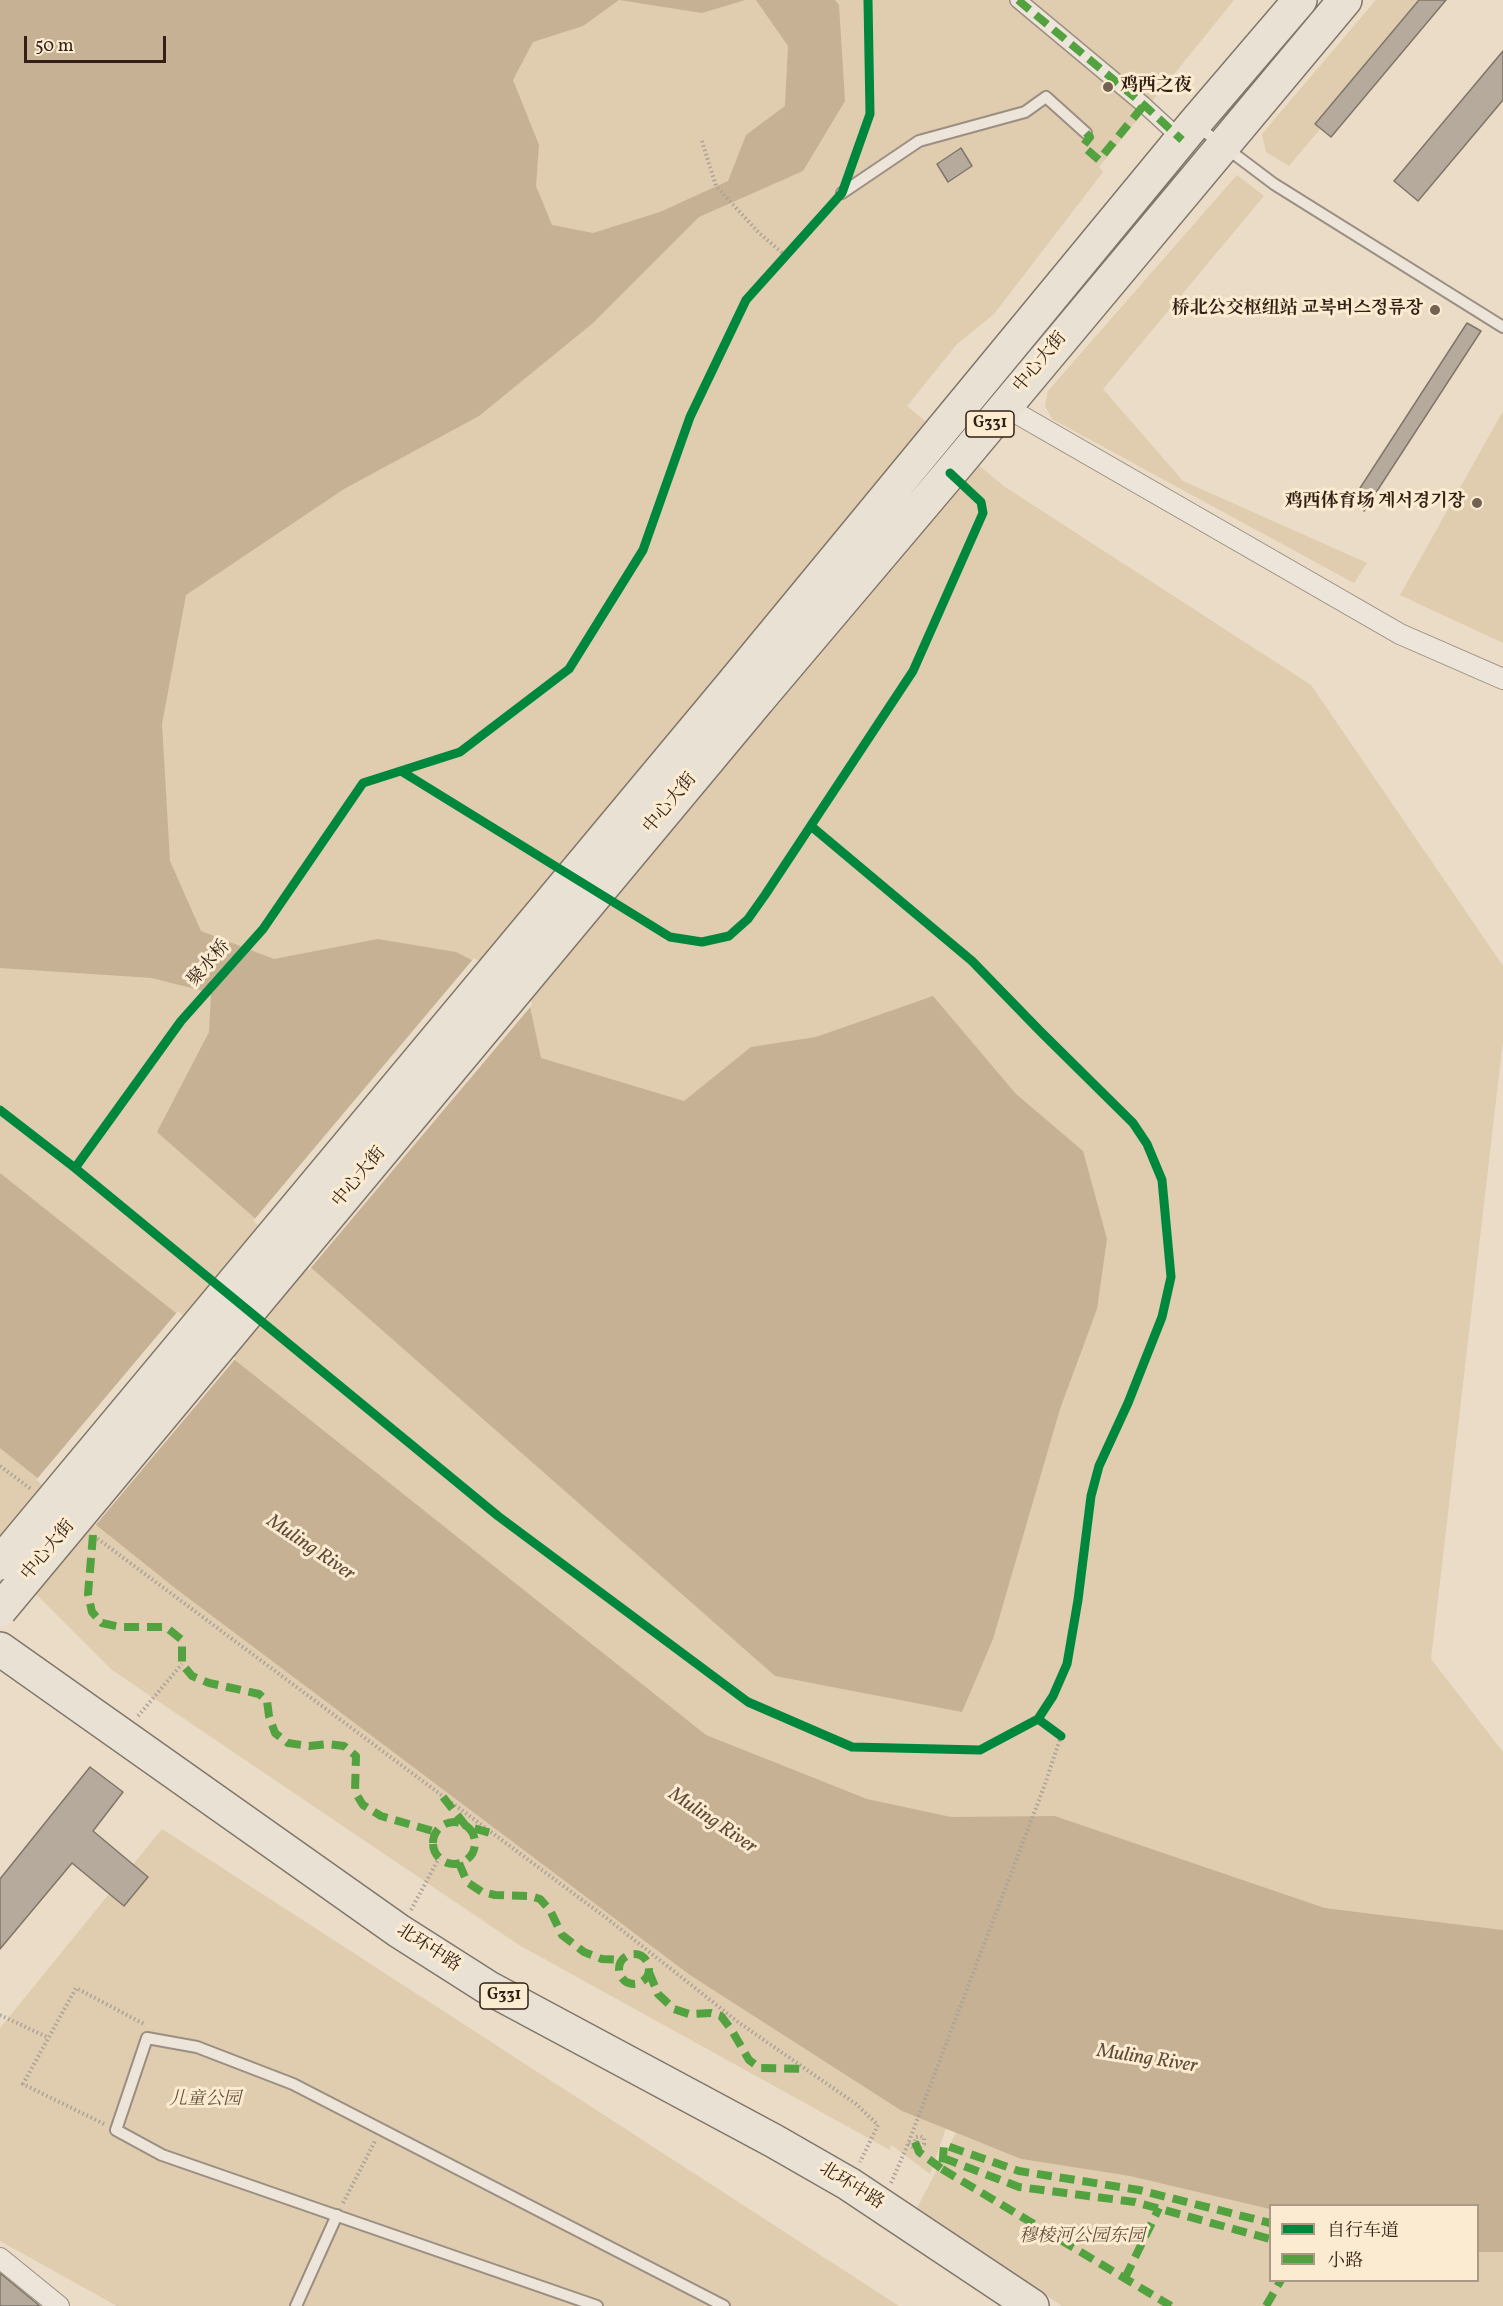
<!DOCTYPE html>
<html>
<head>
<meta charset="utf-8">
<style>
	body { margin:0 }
	#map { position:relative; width:1503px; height:2306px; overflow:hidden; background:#eadcc6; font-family:Vollkorn,"Noto Serif SC",serif }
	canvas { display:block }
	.legend { position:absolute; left:1269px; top:2204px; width:210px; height:78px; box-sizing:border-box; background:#fbebd0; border:2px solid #ab9985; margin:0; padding:8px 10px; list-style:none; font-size:18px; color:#331f15 }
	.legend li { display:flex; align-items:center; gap:12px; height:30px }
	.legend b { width:30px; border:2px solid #ab9985 }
	.scale { position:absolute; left:24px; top:36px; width:142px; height:27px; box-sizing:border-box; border:3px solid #331f15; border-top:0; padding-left:8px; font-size:18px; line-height:21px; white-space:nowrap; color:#331f15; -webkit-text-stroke:4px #fbebd0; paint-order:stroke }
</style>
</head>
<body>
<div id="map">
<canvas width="1503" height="2306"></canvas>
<ul class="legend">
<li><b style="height:8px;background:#00873e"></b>自行车道</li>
<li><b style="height:8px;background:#52a240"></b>小路</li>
</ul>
<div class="scale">50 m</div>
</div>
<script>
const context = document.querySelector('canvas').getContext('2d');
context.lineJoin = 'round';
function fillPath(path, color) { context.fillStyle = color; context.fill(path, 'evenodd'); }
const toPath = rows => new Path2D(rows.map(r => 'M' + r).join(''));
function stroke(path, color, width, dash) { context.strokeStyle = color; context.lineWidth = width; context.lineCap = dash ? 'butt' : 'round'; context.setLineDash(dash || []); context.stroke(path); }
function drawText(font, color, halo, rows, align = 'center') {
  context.font = font + ' Vollkorn,"Noto Serif SC","Noto Serif KR",serif'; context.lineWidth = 6; context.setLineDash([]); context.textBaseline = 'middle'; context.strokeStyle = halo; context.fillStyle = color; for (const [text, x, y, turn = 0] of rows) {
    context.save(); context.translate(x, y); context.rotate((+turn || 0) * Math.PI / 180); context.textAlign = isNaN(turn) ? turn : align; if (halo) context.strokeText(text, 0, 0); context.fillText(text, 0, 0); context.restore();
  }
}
fillPath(toPath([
	[0,0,1234,0,1099,167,1103,172,994,314,957,344,907,406,1005,487,1311,685,1503,966,1503,1040,1431,1659,1503,1752,1503,1930,1325,1908,1055,1816,930,2174,894,2147,891,2145,890,2150,519,1945,112,1670,37,1595,0,1584],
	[1376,0,1428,0,1289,166,1266,152,1262,134],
	[1237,175,1264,196,1103,389,1183,481,1367,563,1354,583,1052,419,1045,406,1048,391],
	[1503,411,1503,643,1400,595],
	[162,1829,899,2306,117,2306,0,2241,0,2028],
	[956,2133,1021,2159,1137,2177,1270,2208,1270,2280,1478,2280,1478,2252,1503,2252,1503,2306,1062,2306,917,2208]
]), '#e0ccae');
fillPath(toPath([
	[0,0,745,0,702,13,619,0,583,26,533,42,513,80,539,145,536,186,552,225,593,233,660,212,728,181,746,135,785,106,788,46,756,0,835,0,839,5,845,101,803,171,699,217,593,323,479,416,344,489,186,595,162,724,170,861,201,931,274,959,378,939,456,952,526,988,541,1058,684,1101,751,1047,816,1037,933,996,1016,1094,1083,1151,1107,1239,1097,1309,1060,1409,993,1639,962,1712,775,1676,157,1132,209,1032,211,993,152,978,0,968],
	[0,1173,706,1735,867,1799,951,1817,1055,1816,1325,1908,1503,1930,1503,2252,1478,2252,1478,2206,1270,2206,1270,2209,1130,2176,1021,2159,902,2111,690,1975,175,1588,0,1448]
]), '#c6b195');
fillPath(toPath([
	[474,958,528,986,532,1005,309,1270,253,1221],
	[178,1311,236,1358,94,1527,36,1480]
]), '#eadcc6');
const building = toPath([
	[1419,0,1446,0,1331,137,1315,124,1419,0],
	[1503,51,1503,100,1418,201,1394,181,1503,51],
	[961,148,972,166,948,182,937,164,961,148],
	[1467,323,1481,331,1364,511,1351,502,1467,323],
	[90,1767,123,1792,93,1831,148,1877,124,1906,72,1863,0,1949,0,1879,90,1767],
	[0,2273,40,2306,0,2306,0,2273]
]);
fillPath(building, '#b5aa9c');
stroke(building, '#80766a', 1.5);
const service = toPath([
	[1197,126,1274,184,1503,327],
	[842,193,919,141,1025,112,1046,97,1086,133],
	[296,2306,337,2215],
	[597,2306,162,2155,116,2130,147,2038,197,2047,293,2084,724,2306]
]);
const pedestrian = toPath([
	[1018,0,1144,105,1182,140]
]);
const minor = toPath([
	[1004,406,1400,634,1503,679],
	[0,2258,59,2306]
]);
const trunk = toPath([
	[735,681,1194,124,1300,0],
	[758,700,950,473,1345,0],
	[0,1649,399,1931,487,1987,774,2141,849,2184,1032,2306]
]);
stroke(service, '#9a8f82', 14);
stroke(pedestrian, '#9a8f82', 18);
stroke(minor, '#9a8f82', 22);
stroke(trunk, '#80766a', 36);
stroke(toPath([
	[702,141,716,186,759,233,786,256],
	[0,1466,31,1489],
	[94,1536,609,1920,738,2022,856,2104,878,2125,860,2162],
	[138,1716,182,1664],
	[411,1910,439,1858],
	[0,2015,47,2037],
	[104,2124,23,2084,76,1988,144,2024],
	[908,2144,914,2148,919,2148,924,2144,924,2138,920,2136,916,2137,915,2142],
	[891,2183,908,2144,1044,1787,1061,1736],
	[343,2203,375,2141]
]), '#aaa299', 4, [1.5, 3]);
stroke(service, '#ede5da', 10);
stroke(pedestrian, '#ede5da', 15);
stroke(minor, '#ede5da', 20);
stroke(trunk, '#e9e1d4', 33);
const trunkBridge = toPath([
	[0,1563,735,681],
	[0,1610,758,700]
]);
stroke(trunkBridge, '#80766a', 36, []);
stroke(trunkBridge, '#e9e1d4', 33);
stroke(toPath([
	[1018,0,1144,105,1182,140],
	[1086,133,1090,137,1083,146,1099,160,1144,105],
	[93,1535,88,1594,92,1612,102,1623,120,1627,166,1627,182,1640,182,1664,192,1676,209,1683,259,1694,267,1701,269,1716,275,1733,288,1743,309,1746,328,1744,344,1746,356,1756,355,1792,363,1805,381,1816,436,1832],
	[443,1797,466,1826,494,1834],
	'433 1843a21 21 0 1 1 42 0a21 21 0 1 1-42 0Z',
	[459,1863,467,1882,482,1892,495,1895,530,1896,540,1899,550,1910,562,1935,584,1952,602,1959,622,1960],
	'619 1969a15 15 0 1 1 30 0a15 15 0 1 1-30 0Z',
	[649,1972,658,1994,674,2009,689,2014,711,2013,721,2016,731,2029,749,2060,760,2068,805,2069],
	[915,2142,919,2152,942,2169,944,2145,1019,2171,1139,2190,1270,2223],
	[943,2158,1019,2187,1135,2202,1270,2239],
	[942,2169,1171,2306],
	[1125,2278,1159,2208],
	[1266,2306,1281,2280]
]), '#52a240', 8, [15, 8]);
stroke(toPath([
	[868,0,870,114,842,193,746,300,690,417,643,550,569,669,460,752,363,783,263,929,181,1021,75,1168,498,1516,748,1702,852,1747,980,1750,1038,1719,1061,1736],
	[401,771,670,937,702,942,729,936,748,919,765,895,913,671,983,513,981,502,950,473],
	[811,826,972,961,1040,1031,1133,1123,1147,1144,1162,1180,1171,1277,1162,1317,1128,1403,1099,1466,1091,1496,1078,1600,1067,1664,1053,1696,1038,1719],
	[0,1110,75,1168]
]), '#00873e', 9);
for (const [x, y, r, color] of [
	[1108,87,6,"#736153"],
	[1435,310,6,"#736153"],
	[1477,503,6,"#736153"]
]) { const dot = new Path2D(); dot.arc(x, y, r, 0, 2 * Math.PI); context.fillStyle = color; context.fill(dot); stroke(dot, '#fbebd0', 2); }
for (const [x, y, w] of [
	[990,424,48],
	[504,1996,48]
]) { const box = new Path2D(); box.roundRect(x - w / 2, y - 13, w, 26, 4.5); context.fillStyle = '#fbebd0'; context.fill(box); stroke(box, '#331f15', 1.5); }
drawText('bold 16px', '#331f15', null, [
	["G331",990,424],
	["G331",504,1996]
]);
drawText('bold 18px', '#331f15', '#fbebd0', [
	["鸡西之夜",1120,87,"left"],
	["桥北公交枢纽站 교북버스정류장",1423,310],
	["鸡西体育场 계서경기장",1465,503]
], 'right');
drawText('18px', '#331f15', '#fbebd0', [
	["中心大街",1041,363,-50],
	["中心大街",671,804,-50],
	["聚水桥",210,964,-49],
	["中心大街",360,1178,-50],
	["中心大街",49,1551,-50],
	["北环中路",428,1949,33],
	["北环中路",851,2187,32]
]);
drawText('italic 18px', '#644f3d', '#fbebd0', [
	["儿童公园",205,2101],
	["穆棱河公园东园",1082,2238]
]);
drawText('italic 20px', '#614b3a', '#fbebd0', [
	["Muling River",310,1549,34],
	["Muling River",712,1822,34],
	["Muling River",1147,2060,9]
]);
</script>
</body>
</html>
